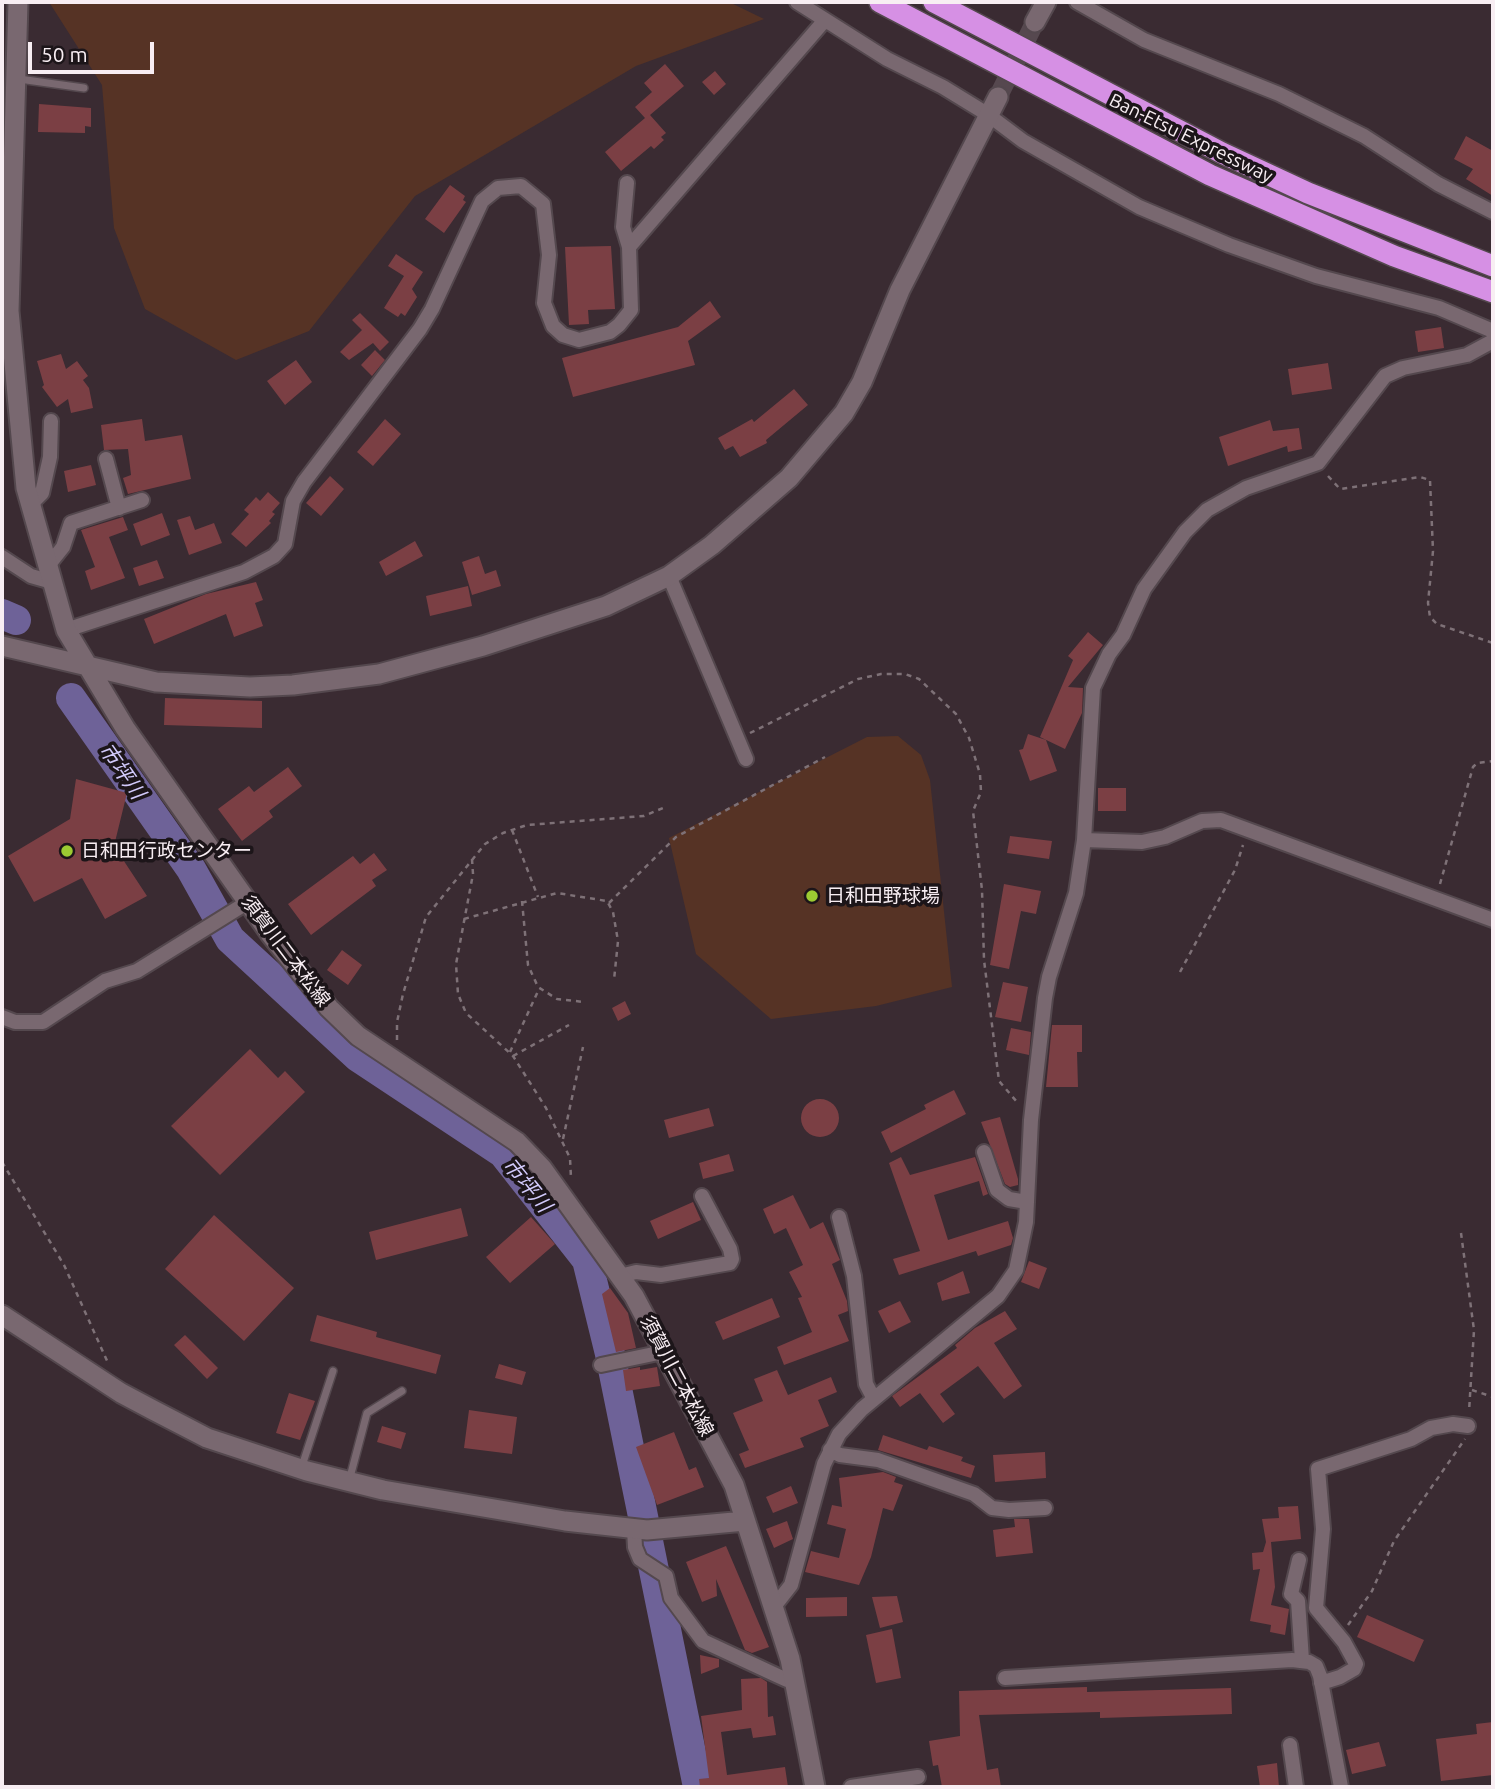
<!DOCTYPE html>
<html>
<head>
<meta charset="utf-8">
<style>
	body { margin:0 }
	#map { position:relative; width:1495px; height:1789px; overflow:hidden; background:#3a2b32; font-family:Ubuntu,sans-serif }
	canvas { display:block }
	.frame { position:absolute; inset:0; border:4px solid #f8eef3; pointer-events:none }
	.scale { position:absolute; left:28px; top:42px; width:126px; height:32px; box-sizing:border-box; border:4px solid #f8eef3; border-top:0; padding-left:9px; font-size:21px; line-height:24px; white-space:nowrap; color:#f8eef3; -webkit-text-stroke:5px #1c1519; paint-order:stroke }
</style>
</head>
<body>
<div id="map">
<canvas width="1495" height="1789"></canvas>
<div class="frame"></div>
<div class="scale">50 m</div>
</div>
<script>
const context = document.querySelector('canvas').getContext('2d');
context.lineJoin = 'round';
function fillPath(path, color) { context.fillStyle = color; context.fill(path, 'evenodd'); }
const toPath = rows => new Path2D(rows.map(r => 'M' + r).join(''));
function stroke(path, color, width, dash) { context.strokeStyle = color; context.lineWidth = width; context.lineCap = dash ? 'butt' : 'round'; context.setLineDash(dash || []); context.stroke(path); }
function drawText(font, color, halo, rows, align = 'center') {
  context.font = font + ' Ubuntu,"Noto Sans JP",sans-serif'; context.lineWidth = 7; context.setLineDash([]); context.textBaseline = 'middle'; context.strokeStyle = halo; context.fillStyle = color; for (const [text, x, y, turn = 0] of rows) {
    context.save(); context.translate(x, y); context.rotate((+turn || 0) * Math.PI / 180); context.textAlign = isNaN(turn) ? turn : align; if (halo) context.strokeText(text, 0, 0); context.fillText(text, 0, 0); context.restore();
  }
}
fillPath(toPath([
	[49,2,729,2,764,19,636,66,415,196,309,331,236,360,145,309,114,228,102,85],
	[898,736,921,755,930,780,952,987,876,1006,771,1019,696,954,669,838,867,737]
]), '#563325');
stroke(toPath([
	[2,614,16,620],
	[71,698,191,869,230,939,358,1057,503,1153,587,1260,610,1354,698,1787]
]), '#6e6298', 30);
fillPath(toPath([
	[665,64,684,86,650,115,666,133,661,137,664,140,654,149,651,146,621,171,605,152,645,118,635,107,652,92,644,83],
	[715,71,726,84,714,95,702,82],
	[39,104,91,108,91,127,85,126,85,133,38,132],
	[1466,136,1493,151,1493,196,1466,179,1473,169,1454,159],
	[450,185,465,196,463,200,466,202,444,233,425,219],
	[611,246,615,309,588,310,589,324,569,325,565,247],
	[396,254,423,272,412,289,417,297,405,316,401,313,398,317,384,308,404,276,388,266],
	[710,301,721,317,688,341,695,365,573,397,562,358,678,327],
	[360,313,389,342,380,351,373,343,349,360,340,352,362,330,352,320],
	[1441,327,1444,348,1418,352,1415,331],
	[375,350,385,360,372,376,361,365],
	[61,354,66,369,77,361,88,376,83,380,89,388,93,408,71,413,68,399,57,407,42,387,44,385,37,361],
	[296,360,312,382,285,405,267,381],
	[1328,363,1332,389,1292,395,1288,369],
	[794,389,808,405,766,440,767,443,740,457,733,446,725,450,718,438,752,419,754,422],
	[142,419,145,441,182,435,191,479,128,494,123,478,131,475,128,449,104,450,101,425],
	[385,419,401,434,373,466,357,452],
	[1270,420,1273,431,1299,428,1302,449,1288,452,1287,446,1228,466,1219,437],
	[91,465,96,485,68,492,64,471],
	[330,476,344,489,321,516,306,503],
	[268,492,280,503,272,512,275,514,269,521,271,523,246,547,231,534,249,514,244,510,256,497,260,501],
	[162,513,170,535,141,546,133,524],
	[190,516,195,530,214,523,222,543,189,555,177,520],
	[123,517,128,530,109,537,125,578,91,590,85,571,95,567,81,530],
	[415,541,423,556,386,576,379,562],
	[479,556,485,574,496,570,501,586,472,595,462,562],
	[157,560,164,578,139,586,133,568],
	[256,582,263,600,255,603,263,626,234,637,226,614,154,644,144,619,206,594],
	[468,586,472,606,430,616,426,596],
	[1088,632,1103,645,1068,687,1083,688,1082,713,1065,749,1040,737,1073,660,1068,656],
	[165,698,262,701,262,728,164,725],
	[1028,734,1046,740,1057,771,1030,781,1019,750,1023,749],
	[288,767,302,786,269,811,273,817,242,841,218,809,249,786,254,792],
	[76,779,127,793,114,846,147,896,105,919,82,878,34,902,8,856,70,819],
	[1098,788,1126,788,1126,811,1098,811],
	[1010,836,1052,841,1049,859,1007,853],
	[374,853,387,870,372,880,376,886,311,935,288,904,353,856,360,864],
	[1004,884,1041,891,1036,914,1021,911,1009,969,990,965],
	[342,950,362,965,348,985,327,970],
	[1003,982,1028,987,1021,1022,995,1017],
	[625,1001,631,1014,618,1021,612,1008],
	[1052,1025,1082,1025,1082,1052,1077,1052,1078,1087,1046,1087],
	[1011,1028,1031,1032,1029,1055,1006,1050],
	[250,1049,278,1078,285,1071,305,1092,220,1175,171,1126],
	[954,1090,966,1114,891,1153,881,1132,926,1109,924,1105],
	'801 1118a19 19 0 1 1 38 0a19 19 0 1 1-38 0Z',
	[709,1108,714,1126,669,1138,664,1120],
	[1000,1117,1018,1179,1018,1185,1010,1187,1005,1184,981,1122],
	[729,1154,734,1171,703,1179,699,1163],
	[901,1157,910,1175,975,1157,988,1194,983,1196,979,1181,934,1195,948,1240,1008,1221,1013,1238,1011,1245,978,1256,976,1251,899,1275,893,1259,920,1251,889,1163],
	[793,1195,810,1229,823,1222,840,1260,832,1264,847,1301,848,1311,838,1315,849,1341,784,1365,777,1347,812,1332,798,1298,802,1297,789,1272,803,1265,786,1228,774,1234,763,1209],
	[693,1202,701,1220,658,1239,650,1221],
	[461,1208,468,1236,376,1260,369,1232],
	[214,1215,294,1288,244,1341,165,1269],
	[531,1217,555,1244,510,1283,486,1257],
	[1029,1261,1047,1268,1039,1289,1021,1282],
	[963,1271,970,1293,942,1301,937,1283],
	[610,1288,628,1313,636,1348,616,1352,602,1294],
	[772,1298,780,1317,723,1340,715,1322],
	[900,1301,911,1322,889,1333,878,1311],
	[1005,1311,1017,1329,994,1343,1022,1386,1004,1399,978,1366,940,1394,955,1414,943,1423,920,1393,900,1407,892,1396,957,1348,955,1345,975,1328],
	[317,1315,377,1332,376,1337,441,1355,436,1374,310,1341],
	[185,1335,218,1368,207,1379,174,1345],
	[499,1364,526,1372,522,1385,495,1378],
	[640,1367,640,1370,657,1367,660,1386,626,1391,623,1370],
	[777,1370,788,1395,831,1377,837,1392,818,1400,829,1426,800,1438,804,1447,745,1468,739,1454,749,1450,733,1413,763,1401,754,1379],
	[289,1393,315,1401,300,1440,276,1433],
	[469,1410,517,1417,512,1454,464,1448],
	[382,1426,406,1433,401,1449,377,1442],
	[674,1432,689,1470,696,1467,704,1487,657,1505,636,1447],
	[883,1435,927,1450,929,1446,963,1457,961,1461,975,1466,971,1478,878,1450],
	[1045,1452,1046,1478,995,1482,993,1455],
	[883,1472,896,1477,894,1482,903,1485,893,1511,883,1508,871,1557,859,1585,805,1572,811,1551,839,1558,846,1529,827,1524,832,1505,842,1507,839,1478],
	[791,1486,798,1503,773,1513,766,1497],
	[1298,1506,1301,1539,1271,1542,1275,1587,1271,1605,1289,1609,1285,1635,1270,1632,1271,1625,1250,1621,1260,1569,1253,1570,1252,1553,1263,1552,1266,1542,1262,1519,1279,1518,1278,1507],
	[1014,1519,1029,1519,1033,1553,996,1557,993,1530,1015,1527],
	[787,1521,793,1539,774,1548,766,1529],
	[726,1546,769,1647,752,1653,745,1650,716,1579,717,1596,702,1602,686,1562],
	[897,1596,903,1622,880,1628,872,1597],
	[847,1597,847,1616,806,1617,806,1598],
	[1367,1615,1424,1640,1414,1662,1357,1637],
	[892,1629,901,1678,876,1683,866,1635],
	[700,1655,719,1659,719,1667,701,1674],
	[761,1678,767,1682,768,1717,773,1716,776,1735,753,1738,751,1728,721,1732,727,1775,785,1767,788,1787,700,1787,699,1779,709,1778,701,1716,742,1710,741,1679],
	[1087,1687,1087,1692,1231,1688,1232,1714,1100,1718,1100,1712,979,1715,987,1770,998,1768,1001,1787,942,1787,938,1765,933,1766,929,1741,960,1736,959,1691],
	[1493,1722,1493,1775,1441,1781,1436,1739,1477,1734,1476,1724],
	[1379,1742,1386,1766,1352,1774,1346,1750],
	[1277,1763,1279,1787,1260,1787,1257,1766]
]), '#7b3f44');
stroke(toPath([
	[998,97,1035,22]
]), '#56484f', 19, [19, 10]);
const lane = toPath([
	[19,79,84,88],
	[301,1469,333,1371],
	[349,1481,367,1413,402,1391]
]);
const street = toPath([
	[797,2,887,59,943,87,987,114,1023,141,1139,207,1229,245,1316,276,1439,308,1493,331],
	[1077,2,1144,40,1279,94,1364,136,1438,184,1493,212],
	[627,183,623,227,629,247],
	[106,459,119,508],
	[31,504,42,493,50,457,51,421],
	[2,557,31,576,52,582],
	[47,567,63,547,71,523,142,500],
	[669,576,746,759],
	[66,630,244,572,274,556,285,544,293,501,304,482,420,329,432,309,482,201,498,188,521,186,543,204,549,255,544,303,553,326,563,335,579,340,610,332,619,325,631,310,629,247,825,20],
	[1084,840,1142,842,1165,837,1202,821,1221,820,1493,920],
	[2,1017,15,1022,43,1022,105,981,137,971,248,902],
	[984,1152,997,1190,1009,1199,1027,1202],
	[839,1217,854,1276,866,1384,874,1399],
	[620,1276,636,1272,661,1275,730,1263,732,1259,730,1249,702,1196],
	[601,1365,663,1352],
	[830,1450,840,1455,878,1460,974,1494,992,1508,1009,1510,1045,1508],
	[634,1529,635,1547,640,1559,666,1576,671,1598,703,1641,776,1675,787,1680,795,1678],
	[1299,1560,1291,1594,1298,1601,1302,1660],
	[773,1608,791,1585,824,1464,839,1434,862,1409,998,1296,1016,1270,1026,1222,1031,1120,1045,998,1049,977,1076,893,1084,840,1093,688,1109,654,1123,635,1144,589,1185,532,1207,510,1246,488,1318,463,1385,376,1403,368,1467,355,1493,341],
	[1005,1678,1292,1660,1309,1662,1316,1666,1320,1676,1341,1787],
	[1321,1683,1340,1677,1354,1669,1356,1664,1344,1642,1316,1608,1323,1529,1318,1469,1411,1439,1431,1428,1453,1424,1468,1426],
	[1290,1745,1296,1787],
	[851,1787,918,1777]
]);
const secondary = toPath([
	[18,2,9,311,26,488,66,630,125,728,271,935,329,1008,358,1036,517,1142,542,1168,634,1296,734,1485,790,1659,815,1787],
	[1035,22,1046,2],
	[2,646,156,682,250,687,293,685,379,674,483,646,606,606,669,576,712,545,789,478,844,413,862,382,900,290,998,97],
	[2,1315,121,1393,153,1410,207,1438,307,1471,383,1490,565,1521,647,1530,745,1521]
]);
const highway = toPath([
	[880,2,1210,175,1394,256,1493,292],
	[934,2,1222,153,1308,193,1493,266]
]);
stroke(lane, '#54484e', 10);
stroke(street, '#54484e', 18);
stroke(secondary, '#54484e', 23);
stroke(highway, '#54484e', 24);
stroke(toPath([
	[1328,476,1340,489,1420,477,1430,480,1433,551,1428,603,1430,617,1437,624,1493,643],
	[750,733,858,679,881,674,905,674,919,679,956,714,969,738,980,774,981,792,973,811,982,890,984,960,999,1081,1017,1102],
	[512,830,538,897],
	[472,859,473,874,456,964,458,994,466,1013,513,1056,546,1108,570,1158,571,1178],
	[1440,884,1473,767,1477,763,1493,761],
	[522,901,528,965,538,987,557,999,584,1002],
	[609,903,676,837,825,757],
	[464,919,557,893,607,901,613,912,618,941,614,980],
	[1180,972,1235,870,1243,845],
	[397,1040,397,1022,403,994,426,917,485,844,503,833,527,825,644,816,663,808],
	[510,1052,539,989],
	[513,1056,569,1025],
	[563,1139,583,1047],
	[2,1162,64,1265,108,1363],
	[1461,1233,1474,1330,1469,1412],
	[1472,1390,1493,1397],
	[1348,1625,1372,1591,1394,1541,1465,1439]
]), '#7e7177', 2.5, [5, 5]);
stroke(lane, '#796870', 7);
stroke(street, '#796870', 14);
stroke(secondary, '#796870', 19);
stroke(highway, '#d690e4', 21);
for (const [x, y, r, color] of [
	[67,851,7,"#9ccb32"],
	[812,896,7,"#9ccb32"]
]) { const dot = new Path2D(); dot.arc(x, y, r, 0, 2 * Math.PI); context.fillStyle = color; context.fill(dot); stroke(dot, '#1c1519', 2.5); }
drawText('19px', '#f8eef3', '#1c1519', [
	["Ban-Etsu Expressway",1191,138,26],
	["須賀川二本松線",286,951,53],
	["須賀川二本松線",677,1376,62]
]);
drawText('19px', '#f8eef3', '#1c1519', [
	["日和田行政センター",81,851],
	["日和田野球場",826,896]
], 'left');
drawText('italic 21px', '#d1c9fa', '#1c1519', [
	["市坪川",122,771,55],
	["市坪川",527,1185,51]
]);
</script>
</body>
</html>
